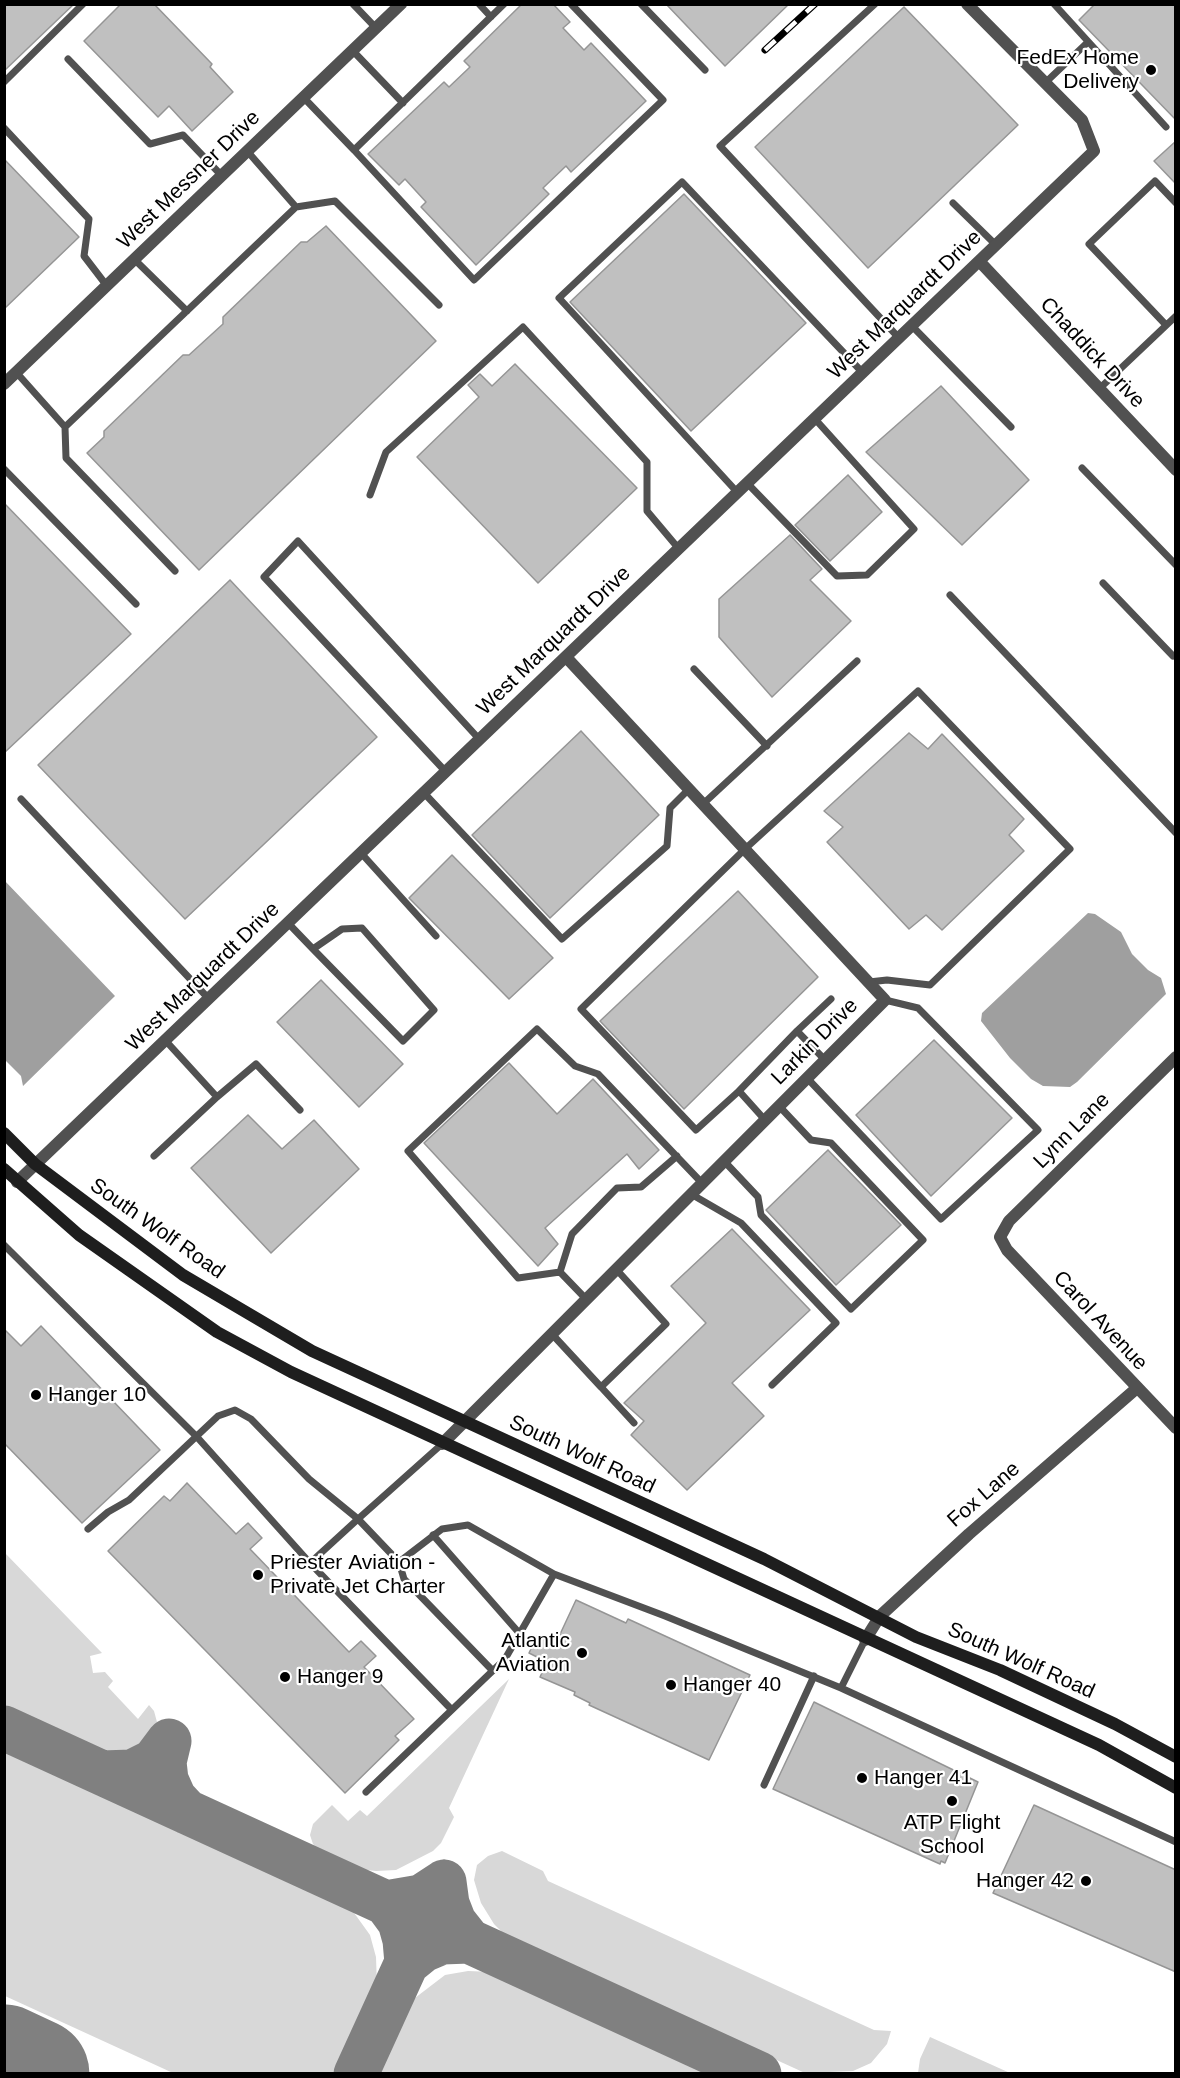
<!DOCTYPE html>
<html>
<head>
<meta charset="utf-8">
<style>
	body { margin:0 }
	#map { position:relative; width:1180px; height:2078px; overflow:hidden; background:#fff; font-family:Arial,sans-serif }
	canvas { display:block }
	.frame { position:absolute; inset:0; border:6px solid #000; pointer-events:none }
</style>
</head>
<body>
<div id="map">
<canvas width="1180" height="2078"></canvas>
<div class="frame"></div>
</div>
<script>
const context = document.querySelector('canvas').getContext('2d');
context.lineJoin = 'round';
function fillPath(path, color) { context.fillStyle = color; context.fill(path, 'evenodd'); }
const toPath = rows => new Path2D(rows.map(r => 'M' + r).join(''));
function stroke(path, color, width, dash) { context.strokeStyle = color; context.lineWidth = width; context.lineCap = dash ? 'butt' : 'round'; context.setLineDash(dash || []); context.stroke(path); }
function drawText(font, color, halo, rows, align = 'center') {
  context.font = font + ' Arial,sans-serif'; context.lineWidth = 4.5; context.setLineDash([]); context.textBaseline = 'middle'; context.strokeStyle = halo; context.fillStyle = color; for (const [text, x, y, turn = 0] of rows) {
    context.save(); context.translate(x, y); context.rotate((+turn || 0) * Math.PI / 180); context.textAlign = isNaN(turn) ? turn : align; if (halo) context.strokeText(text, 0, 0); context.fillText(text, 0, 0); context.restore();
  }
}
fillPath(toPath([
	[5,1553,102,1653,90,1656,93,1673,105,1672,113,1681,108,1687,138,1719,149,1705,154,1711,157,1722,154,1735,139,1749,129,1753,105,1753,5,1707],
	[509,1679,449,1808,454,1817,441,1843,433,1851,396,1870,376,1871,358,1869,318,1850,313,1844,310,1835,313,1824,332,1805,348,1821,360,1810,367,1816],
	[5,1748,336,1899,352,1910,370,1935,376,1957,377,1986,335,2073,173,2073,5,1996],
	[502,1851,543,1871,548,1881,874,2030,891,2031,887,2044,871,2063,853,2071,805,2073,507,1937,494,1924,481,1903,474,1880,477,1865,488,1856],
	[468,1971,493,1972,715,2073,378,2073,411,2001,445,1975],
	[930,2037,1010,2073,918,2073,920,2059]
]), '#d8d8d8');
fillPath(toPath([
	[4,880,115,996,23,1086,21,1076,5,1060],
	[1088,913,1095,914,1121,932,1132,954,1148,970,1161,978,1166,994,1077,1082,1070,1087,1043,1086,1031,1079,1010,1058,981,1021,982,1013]
]), '#9f9f9f');
stroke(toPath([
	[4,1728,759,2074],
	[102,1773,132,1772,154,1761,169,1741,164,1762,166,1780,174,1798,187,1812],
	[444,1882,447,1904,454,1922,469,1941,442,1942,423,1950,407,1963,405,1940,400,1922,386,1903,421,1897,444,1882],
	[356,2074,419,1936]
]), '#808080', 45);
stroke(toPath([
	[4,2060,34,2074]
]), '#808080', 111);
const building = toPath([
	[4,4,74,4,4,71,4,4],
	[121,4,154,4,212,64,210,67,233,92,192,131,169,106,158,117,84,41,121,4],
	[522,4,553,4,570,22,563,28,584,50,591,43,646,101,571,172,566,166,543,188,549,194,476,265,421,207,426,202,405,179,399,185,368,154,444,82,449,87,470,67,464,61,522,4],
	[666,4,789,4,725,66,666,4],
	[1095,4,1176,4,1176,120,1079,20,1095,4],
	[904,7,1018,125,868,268,755,147,904,7],
	[1176,141,1176,184,1154,161,1176,141],
	[4,159,79,237,4,309,4,159],
	[684,194,806,323,691,431,570,302,684,194],
	[326,226,436,341,199,570,87,453,104,437,104,431,183,355,189,355,223,324,223,317,301,242,307,242,326,226],
	[515,364,637,488,538,583,417,457,479,397,468,385,480,374,492,386,515,364],
	[941,386,1029,480,962,545,866,452,941,386],
	[848,475,882,512,830,561,795,525,848,475],
	[4,503,131,634,4,753,4,503],
	[790,535,822,569,810,580,851,621,772,697,719,637,719,599,790,535],
	[230,580,377,737,185,919,38,765,230,580],
	[581,731,659,815,550,918,472,835,581,731],
	[909,733,928,749,942,734,1024,819,1009,835,1024,851,942,930,926,915,909,929,827,842,843,827,824,811,909,733],
	[452,855,553,958,509,999,409,898,452,855],
	[738,891,818,977,684,1109,600,1021,738,891],
	[321,980,403,1064,359,1107,277,1022,321,980],
	[934,1040,1012,1118,931,1196,856,1115,934,1040],
	[509,1063,557,1114,593,1079,659,1150,639,1169,627,1154,545,1228,558,1244,538,1266,424,1143,509,1063],
	[248,1115,282,1149,314,1120,359,1169,271,1253,191,1168,248,1115],
	[828,1150,901,1225,836,1285,766,1210,828,1150],
	[732,1229,810,1310,732,1383,764,1416,687,1490,631,1435,644,1421,624,1403,706,1323,671,1286,732,1229],
	[41,1326,160,1450,82,1523,4,1443,4,1329,21,1346,41,1326],
	[187,1483,236,1534,248,1523,262,1538,250,1549,349,1652,361,1641,376,1656,364,1667,414,1719,395,1736,399,1740,345,1793,108,1551,164,1496,170,1501,187,1483],
	[576,1600,626,1623,628,1619,750,1675,709,1760,589,1705,590,1703,574,1695,575,1692,540,1677,547,1662,529,1653,537,1636,555,1645,576,1600],
	[814,1702,978,1782,945,1863,941,1861,940,1864,773,1789,814,1702],
	[1034,1805,1176,1870,1176,1972,993,1893,1034,1805]
]);
fillPath(building, '#c0c0c0');
stroke(building, '#959595', 1.5);
stroke(toPath([
	[353,4,376,28],
	[479,4,491,17],
	[641,4,705,70],
	[875,4,720,146,899,338],
	[1054,4,1166,127],
	[353,51,403,103],
	[68,59,150,144,183,135,222,176],
	[4,82,83,4],
	[1045,83,1088,42],
	[304,98,354,150,504,4],
	[4,128,89,219,84,256,107,286],
	[354,150,474,280,663,100,571,4],
	[953,203,996,245],
	[296,207,335,201,439,305],
	[135,260,187,311],
	[1166,325,1089,244,1155,181,1176,203],
	[912,326,1011,427],
	[16,372,65,427,296,207,248,152],
	[1099,389,1176,316],
	[65,427,66,458,175,571],
	[1082,468,1176,565],
	[4,469,136,604],
	[748,484,837,576,867,575,914,529,815,419],
	[738,493,559,298,682,182,863,373],
	[370,495,386,452,523,327,647,462,647,511,679,549],
	[1103,583,1173,656],
	[950,595,1176,833],
	[694,669,767,746],
	[446,772,264,577,298,541,480,740],
	[424,793,562,939,667,846,670,808,689,789],
	[21,799,209,999],
	[703,804,857,661],
	[361,853,436,936],
	[288,923,313,949,403,1041,434,1010,362,928,342,929,313,949],
	[797,1031,831,999],
	[807,1078,941,1219,1038,1130,918,1008,885,1000],
	[739,1091,797,1031,825,1060],
	[217,1097,256,1064,300,1110],
	[765,1120,739,1091,696,1130,581,1009,745,849,918,691,1070,849,930,985,887,980,869,982],
	[154,1156,217,1097,165,1040],
	[724,1161,758,1197,761,1215,851,1309,923,1240,831,1143,811,1140,779,1106],
	[691,1194,741,1223,836,1323,772,1385],
	[4,1245,197,1437,310,1563,451,1709],
	[560,1272,572,1234,617,1188,641,1187,677,1156],
	[586,1299,560,1272,518,1278,408,1151,537,1029,575,1066,598,1074,702,1183],
	[551,1333,601,1387,666,1324,616,1269],
	[601,1387,634,1423],
	[442,1444,358,1519,399,1562,442,1529,468,1525,554,1574,665,1616,841,1688,865,1640],
	[88,1529,108,1512,129,1500,218,1416,235,1410,251,1419,309,1479,358,1519,310,1563],
	[433,1535,520,1634],
	[399,1562,404,1579,492,1670],
	[841,1688,1176,1842],
	[764,1785,814,1676],
	[366,1792,505,1659,554,1574]
]), '#515151', 7);
stroke(toPath([
	[980,262,1176,470],
	[4,384,401,4],
	[1176,1057,1009,1221,1000,1237,1007,1250,1176,1428],
	[17,1182,1094,151,1082,120,967,4],
	[442,1444,885,1000,566,657],
	[865,1640,880,1616,969,1534,1137,1388]
]), '#515151', 12);
stroke(toPath([
	[4,1133,35,1164,183,1275,312,1351,764,1559,916,1637,1000,1670,1115,1724,1176,1757],
	[4,1169,79,1235,217,1332,291,1372,1099,1745,1176,1788]
]), '#1e1e1e', 12);
const rail = toPath([
	[765,50,815,4]
]);
stroke(rail, '#000', 7);
stroke(rail, '#fff', 4.5, [14]);
for (const [x, y, r, color] of [
	[1151,70,6,"#000"],
	[36,1395,6,"#000"],
	[258,1575,6,"#000"],
	[582,1653,6,"#000"],
	[285,1677,6,"#000"],
	[671,1685,6,"#000"],
	[862,1778,6,"#000"],
	[952,1801,6,"#000"],
	[1086,1881,6,"#000"]
]) { const dot = new Path2D(); dot.arc(x, y, r, 0, 2 * Math.PI); context.fillStyle = color; context.fill(dot); stroke(dot, '#fff', 2); }
drawText('21px', '#000', '#fff', [
	["FedEx Home",1139,58,"right"],
	["Delivery",1139,82,"right"],
	["Hanger 10",48,1395],
	["Priester Aviation -",270,1563],
	["Private Jet Charter",270,1587],
	["Atlantic",570,1641,"right"],
	["Aviation",570,1665,"right"],
	["Hanger 9",297,1677],
	["Hanger 40",683,1685],
	["Hanger 41",874,1778],
	["ATP Flight",952,1823,"center"],
	["School",952,1847,"center"],
	["Hanger 42",1074,1881,"right"]
], 'left');
drawText('21px', '#000', '#fff', [
	["West Messner Drive",189,180,-44],
	["West Marquardt Drive",905,305,-44],
	["Chaddick Drive",1092,353,47],
	["West Marquardt Drive",554,641,-44],
	["West Marquardt Drive",203,977,-44],
	["Larkin Drive",815,1042,-45],
	["Lynn Lane",1072,1131,-45],
	["South Wolf Road",157,1229,35],
	["Carol Avenue",1100,1321,47],
	["South Wolf Road",582,1455,25],
	["Fox Lane",984,1495,-41],
	["South Wolf Road",1021,1661,24]
]);
</script>
</body>
</html>
